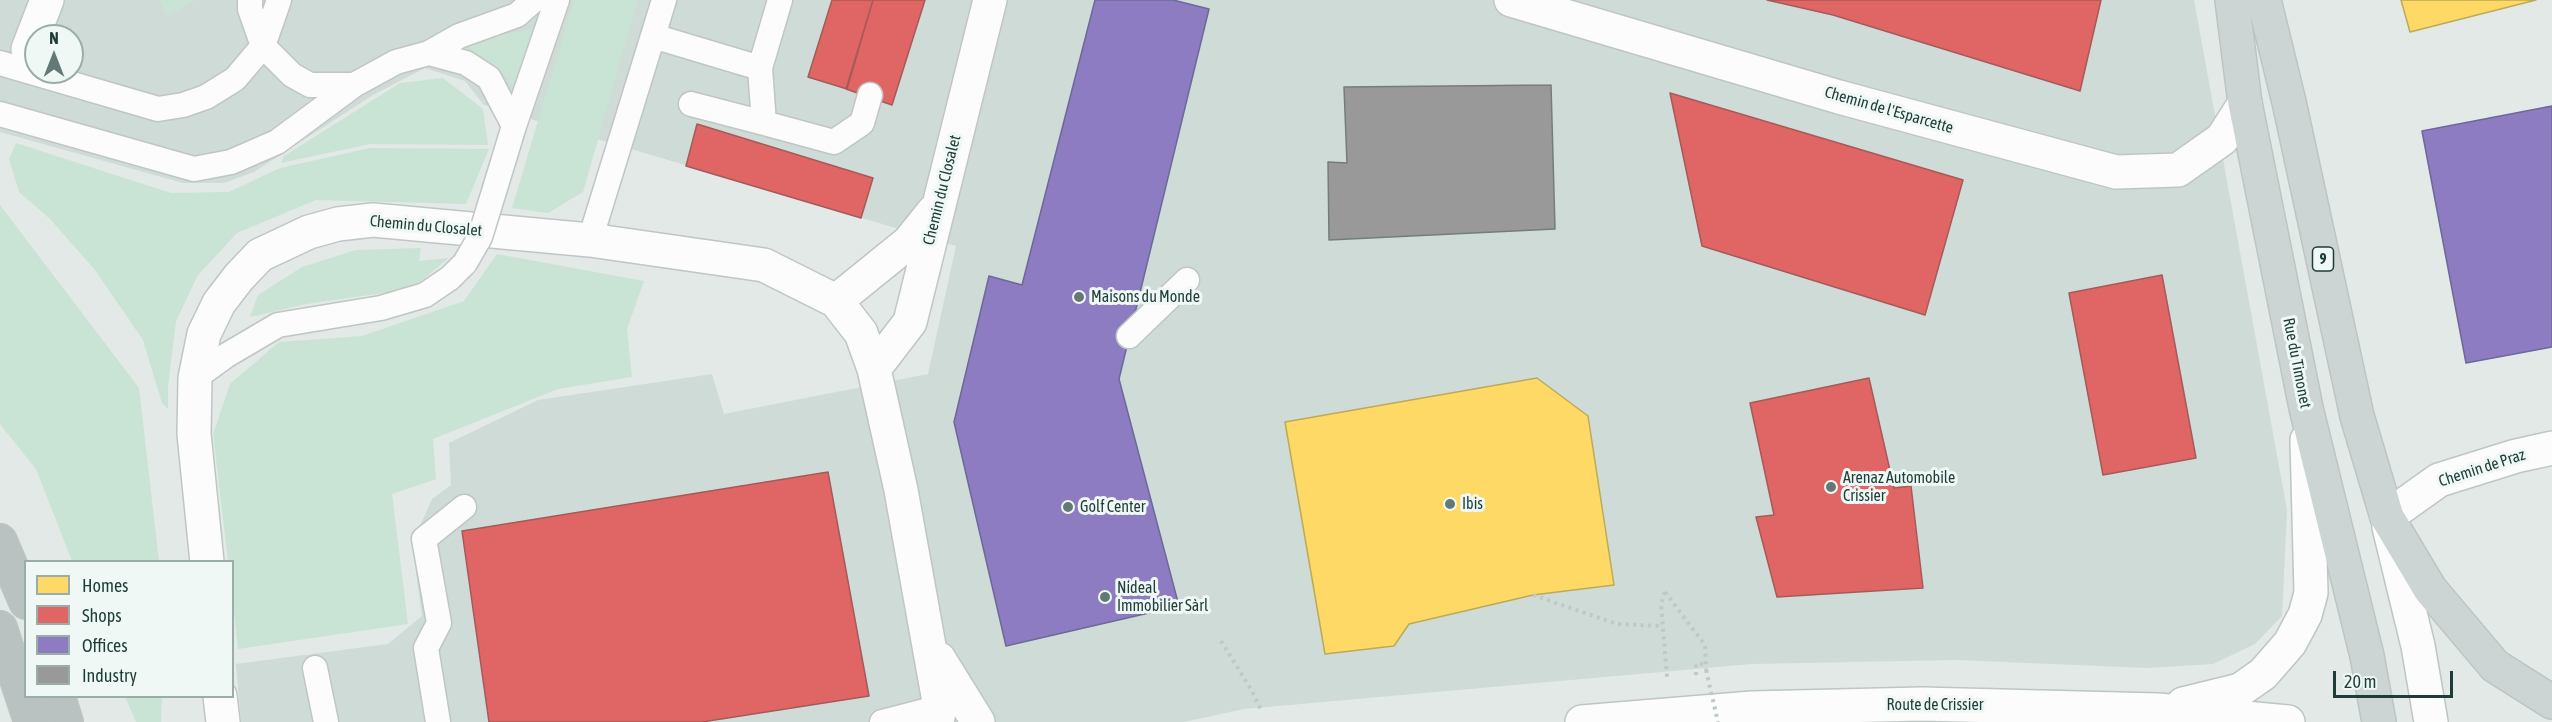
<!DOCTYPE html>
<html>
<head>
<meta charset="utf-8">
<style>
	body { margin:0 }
	#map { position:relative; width:2552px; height:722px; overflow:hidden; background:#e2e9e6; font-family:"Asap Condensed",sans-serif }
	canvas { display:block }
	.legend { position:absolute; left:24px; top:560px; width:210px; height:138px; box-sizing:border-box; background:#eff8f5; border:2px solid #9bada9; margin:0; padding:8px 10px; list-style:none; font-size:18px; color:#1e3d38 }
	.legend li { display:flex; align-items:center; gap:12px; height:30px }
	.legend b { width:30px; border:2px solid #9bada9 }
	.north { position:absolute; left:24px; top:24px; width:60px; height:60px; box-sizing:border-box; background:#eff8f5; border:2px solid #9bada9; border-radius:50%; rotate:0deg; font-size:16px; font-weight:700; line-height:24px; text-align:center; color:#1e3d38 }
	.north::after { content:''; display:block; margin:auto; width:21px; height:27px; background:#637975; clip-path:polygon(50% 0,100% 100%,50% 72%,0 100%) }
	.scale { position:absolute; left:2333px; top:671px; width:120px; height:27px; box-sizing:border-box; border:3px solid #1e3d38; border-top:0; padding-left:8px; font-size:18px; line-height:21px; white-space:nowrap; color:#1e3d38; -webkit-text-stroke:4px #eff8f5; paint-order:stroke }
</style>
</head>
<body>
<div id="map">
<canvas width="2552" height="722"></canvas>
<ul class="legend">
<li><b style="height:16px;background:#ffd966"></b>Homes</li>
<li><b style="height:16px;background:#e06666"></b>Shops</li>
<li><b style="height:16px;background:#8e7cc3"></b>Offices</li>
<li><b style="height:16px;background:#999"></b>Industry</li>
</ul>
<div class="north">N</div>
<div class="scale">20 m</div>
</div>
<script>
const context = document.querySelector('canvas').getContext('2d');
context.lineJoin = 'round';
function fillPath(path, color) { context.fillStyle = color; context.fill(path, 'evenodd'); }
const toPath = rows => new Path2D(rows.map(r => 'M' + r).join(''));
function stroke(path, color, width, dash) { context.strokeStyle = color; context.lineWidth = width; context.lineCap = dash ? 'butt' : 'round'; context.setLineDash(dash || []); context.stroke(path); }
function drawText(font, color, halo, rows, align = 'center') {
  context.font = font + ' "Asap Condensed",sans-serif'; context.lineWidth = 6; context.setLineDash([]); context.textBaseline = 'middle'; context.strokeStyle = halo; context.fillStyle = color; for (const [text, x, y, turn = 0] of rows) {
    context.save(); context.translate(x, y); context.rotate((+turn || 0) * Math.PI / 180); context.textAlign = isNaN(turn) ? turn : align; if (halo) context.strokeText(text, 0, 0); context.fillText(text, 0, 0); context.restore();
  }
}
fillPath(toPath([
	[0,0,2194,0,2287,510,2282,616,2255,644,2213,664,2147,668,1956,660,1751,664,1244,709,1184,722,241,722,236,664,388,644,422,616,412,543,432,499,451,485,449,443,538,400,712,374,724,414,928,374,956,246,484,105,465,81,425,68,373,95,254,172,224,183,183,183,0,132],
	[36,36,72,36,72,72,36,72]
]), '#cfdbd6');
fillPath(toPath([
	[159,0,196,0,167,16],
	[574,0,638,0,583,192,548,213,512,208],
	[536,28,516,91,505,75,467,46,501,35],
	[443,78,483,109,488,145,370,144,281,163,284,156,400,83],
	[16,143,171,193,229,192,280,168,370,148,489,149,466,204,316,200,237,233,198,275,176,321,168,386,168,409,162,403,143,340,95,270,50,219,19,192,9,159],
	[0,205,139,388,159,561,72,561,36,469,0,424],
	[421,248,419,261,449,258,411,289,306,304,250,317,258,295,302,267,356,250],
	[497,254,644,281,627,329,632,377,558,389,433,439,436,479,392,494,408,624,238,649,233,602,232,562,228,561,213,434,230,384,279,342,362,336,464,301],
	[125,697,162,697,161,722,136,722]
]), '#c9e4d4');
const homes = toPath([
	[2401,0,2536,0,2410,32,2401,0],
	[1537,378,1588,416,1614,585,1533,595,1409,624,1394,646,1325,654,1285,422,1537,378]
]);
fillPath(homes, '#ffd966');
stroke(homes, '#bcaa58', 1.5);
const shops = toPath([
	[832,0,873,0,847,89,808,77,832,0],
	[873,0,925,0,892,105,846,89,873,0],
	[1767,0,2101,0,2080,91,1833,15,1767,0],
	[1670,93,1963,180,1925,315,1702,246,1670,93],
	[697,124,873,178,861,218,686,166,697,124],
	[2162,275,2196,458,2103,475,2069,293,2162,275],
	[1869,378,1894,488,1911,486,1923,588,1777,597,1756,517,1774,515,1750,403,1869,378],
	[828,472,869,696,702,722,489,722,462,531,828,472]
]);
fillPath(shops, '#e06666');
stroke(shops, '#a65a58', 1.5);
const offices = toPath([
	[1095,0,1173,0,1209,9,1119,379,1179,606,1006,646,954,422,989,276,1022,285,1095,0],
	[2552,106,2552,347,2466,363,2422,131,2552,106]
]);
fillPath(offices, '#8e7cc3');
stroke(offices, '#6c6999', 1.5);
const industry = toPath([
	[1551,85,1555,229,1329,240,1328,162,1347,163,1344,87,1551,85]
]);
fillPath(industry, '#999');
stroke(industry, '#747d7c', 1.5);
const lane = toPath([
	[250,0,250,9,263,46,292,75,310,85,354,85],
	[653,36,760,68,780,0],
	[429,53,459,36,517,15,534,0],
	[0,63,158,109,183,105,206,97,235,79,263,46,279,0],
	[760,68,764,123,834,142,862,123,870,95],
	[691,104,764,123],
	[0,114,194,169,231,162,277,142,354,85,396,62,429,53,466,63,489,78,514,126],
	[496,185,514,126,557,0],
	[590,240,664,0],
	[1129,336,1187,280],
	[195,378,227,355,278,325,381,308,425,295,450,278,465,263],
	[315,668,326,722],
	[438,722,426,648,439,623,424,539,464,507],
	[882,722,940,707]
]);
const street = toPath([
	[1511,0,1839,97,2116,172,2178,170,2222,139,2245,103],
	[28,49,47,0],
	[836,301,909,242,933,212],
	[874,369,910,322,990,0],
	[2387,517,2439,480,2516,456,2552,448],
	[207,562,194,434,195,378,204,334,219,303,239,277,260,255,309,232,338,224,373,220,590,240,764,265,836,301,861,333,874,369,901,490,940,707,937,722],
	[939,659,978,722],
	[220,696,223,722]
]);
const secondary = toPath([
	[2389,527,2418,646,2431,722],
	[2183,704,2240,690,2263,674,2290,643,2305,615,2311,593,2307,440],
	[1582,722,1752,708,1922,704,2158,710,2288,722]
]);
const primary = toPath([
	[2232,0,2245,103,2306,408,2367,656,2379,722],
	[2264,0,2289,102,2357,416,2387,517,2430,589,2495,666,2552,702]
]);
const highway = toPath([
	[0,541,26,602],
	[0,628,31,722],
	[58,696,66,722]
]);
stroke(lane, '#bfc6c3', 27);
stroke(street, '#bfc6c3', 36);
stroke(secondary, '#bdc6c3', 36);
stroke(primary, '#bbc5c3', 36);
stroke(highway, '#bbc5c3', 36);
stroke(toPath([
	[1665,592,1705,645,1706,670],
	[1665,592,1661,604,1667,677],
	[1533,595,1617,624,1662,626],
	[1221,641,1252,691,1261,710],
	[1696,675,1696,664,1706,664]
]), '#bfc9c8', 4, [3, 4.5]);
stroke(lane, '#fbfcfb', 24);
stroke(street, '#fbfcfb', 33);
stroke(secondary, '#fbfcfb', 33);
stroke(primary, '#ccd5d4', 33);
stroke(highway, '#b9c2c1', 33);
const laneBridge = toPath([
	[465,263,480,237,496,185]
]);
stroke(laneBridge, '#bfc6c3', 27, []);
stroke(toPath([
	[1706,670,1718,722]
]), '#bfc9c8', 4, [3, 4.5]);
stroke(laneBridge, '#fbfcfb', 24);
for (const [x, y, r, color] of [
	[1079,297,6,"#637975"],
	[1831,487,6,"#637975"],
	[1450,504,6,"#637975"],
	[1068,507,6,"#637975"],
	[1105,597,6,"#637975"]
]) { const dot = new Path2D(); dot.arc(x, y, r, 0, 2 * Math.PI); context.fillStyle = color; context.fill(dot); stroke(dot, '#eff8f5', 2); }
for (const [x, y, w] of [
	[2323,259,21]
]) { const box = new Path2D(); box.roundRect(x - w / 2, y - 12, w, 24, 4.5); context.fillStyle = '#eff8f5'; context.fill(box); stroke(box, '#1e3d38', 1.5); }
drawText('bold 15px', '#1e3d38', null, [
	["9",2323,259]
]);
drawText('16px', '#1e3d38', '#eff8f5', [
	["Chemin de l'Esparcette",1889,110,16],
	["Chemin du Closalet",942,190,-76],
	["Chemin du Closalet",426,226,5],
	["Rue du Timonet",2297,363,79],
	["Chemin de Praz",2482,468,-18],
	["Route de Crissier",1935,705]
]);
drawText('16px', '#1e3d38', '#eff8f5', [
	["Maisons du Monde",1091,297],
	["Arenaz Automobile",1843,478],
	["Crissier",1843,496],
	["Ibis",1462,504],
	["Golf Center",1080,507],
	["Nideal",1117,588],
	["Immobilier Sàrl",1117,606]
], 'left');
</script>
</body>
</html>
